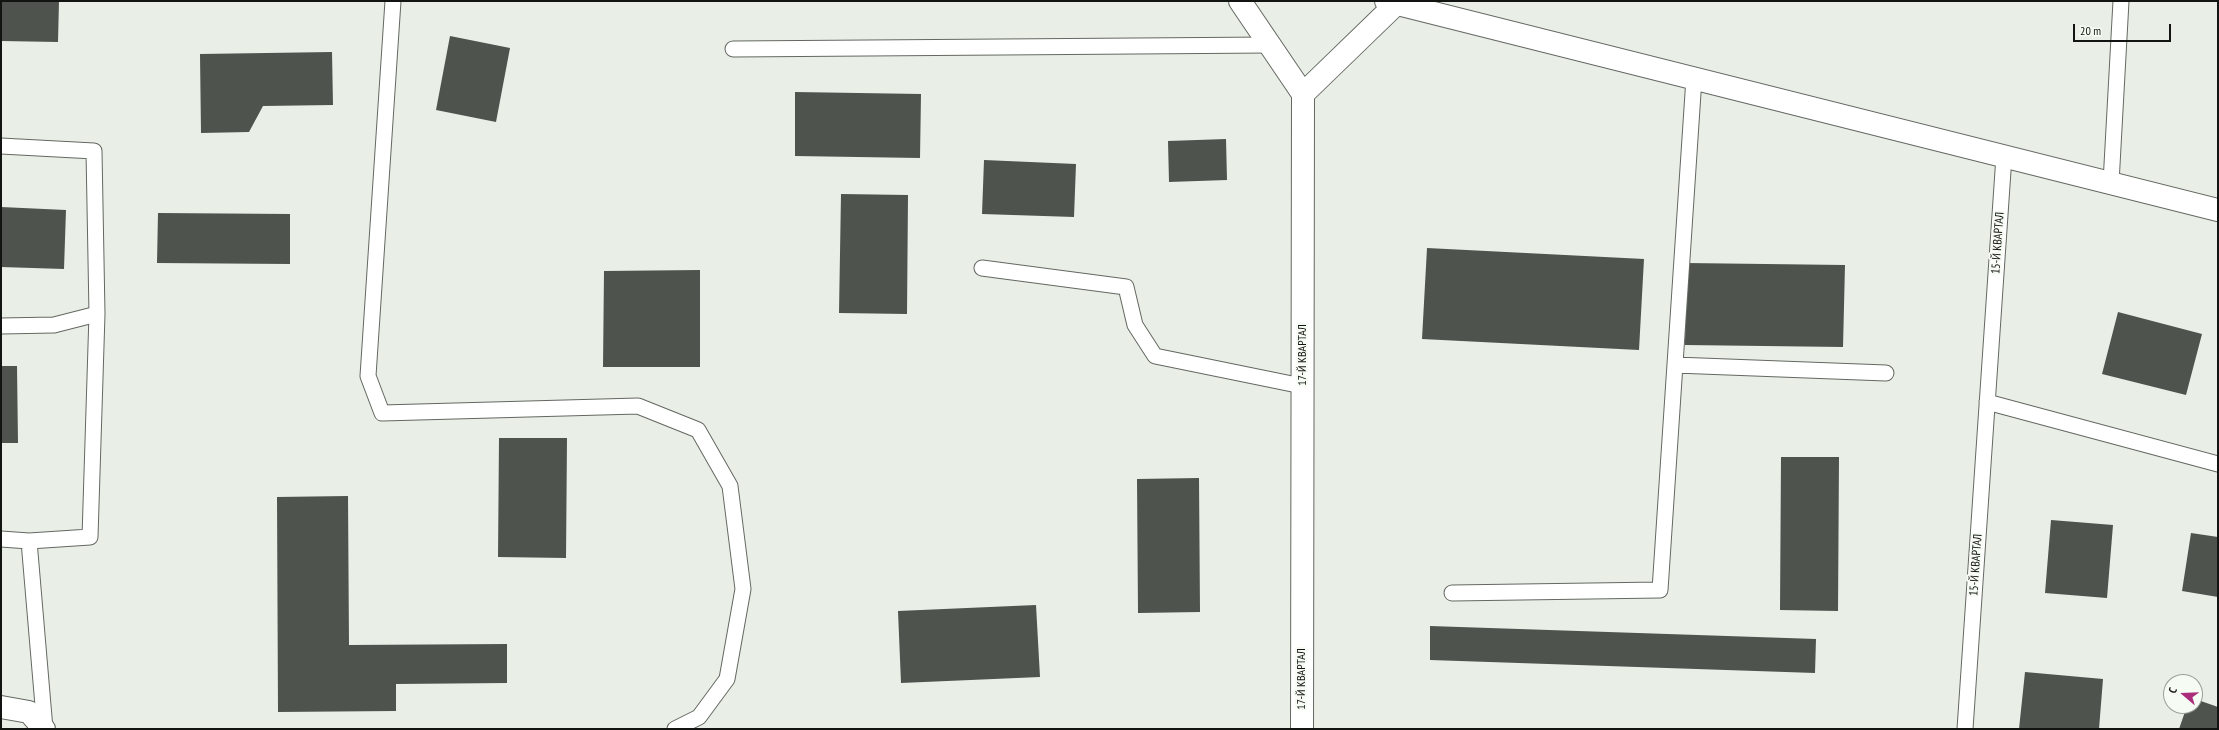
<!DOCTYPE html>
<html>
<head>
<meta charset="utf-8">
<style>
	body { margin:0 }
	#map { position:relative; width:2219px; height:730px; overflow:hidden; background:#e9efe7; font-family:"PT Sans Narrow",sans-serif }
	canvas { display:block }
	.frame { position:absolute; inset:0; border:2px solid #121411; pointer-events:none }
	.north { position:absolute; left:2163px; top:674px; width:40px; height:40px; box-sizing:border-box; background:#f6fcf4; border:1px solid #9b9f99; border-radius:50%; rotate:289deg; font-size:11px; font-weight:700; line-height:16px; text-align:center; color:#121411 }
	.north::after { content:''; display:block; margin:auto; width:14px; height:18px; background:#ab2c7b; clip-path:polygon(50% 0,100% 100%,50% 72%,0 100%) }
	.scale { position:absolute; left:2073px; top:24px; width:98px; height:18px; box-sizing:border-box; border:2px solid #121411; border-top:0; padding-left:5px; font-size:12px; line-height:14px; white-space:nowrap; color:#121411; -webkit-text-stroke:3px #f6fcf4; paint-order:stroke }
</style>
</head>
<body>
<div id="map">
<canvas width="2219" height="730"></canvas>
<div class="frame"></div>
<div class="north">С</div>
<div class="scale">20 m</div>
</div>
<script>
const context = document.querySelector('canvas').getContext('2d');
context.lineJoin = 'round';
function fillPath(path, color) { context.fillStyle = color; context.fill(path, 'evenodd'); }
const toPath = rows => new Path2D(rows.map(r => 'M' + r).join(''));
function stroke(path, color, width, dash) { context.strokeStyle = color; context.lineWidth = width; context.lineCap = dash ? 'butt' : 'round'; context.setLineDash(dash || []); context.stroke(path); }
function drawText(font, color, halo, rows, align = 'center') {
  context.font = font + ' "PT Sans Narrow",sans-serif'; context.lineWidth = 4; context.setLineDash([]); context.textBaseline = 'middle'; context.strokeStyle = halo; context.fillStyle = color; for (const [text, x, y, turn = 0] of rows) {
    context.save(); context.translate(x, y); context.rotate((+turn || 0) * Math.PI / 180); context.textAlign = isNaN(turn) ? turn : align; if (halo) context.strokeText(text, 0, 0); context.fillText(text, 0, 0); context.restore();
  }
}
fillPath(toPath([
	[1,1,59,1,58,42,1,41],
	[450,36,510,48,496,122,436,110],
	[332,52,333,105,263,106,249,132,201,133,200,54],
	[795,92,921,94,920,158,795,156],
	[1226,139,1227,180,1169,182,1168,141],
	[984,160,1076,164,1074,217,982,214],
	[841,194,908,195,907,314,839,313],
	[1,207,66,210,64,269,1,267],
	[158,213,290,214,290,264,157,263],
	[1427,248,1644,259,1639,350,1422,339],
	[1686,263,1845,265,1843,347,1685,345],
	[700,270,700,367,603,367,604,271],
	[2118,312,2202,334,2186,395,2102,374],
	[1,366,17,366,18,443,1,443],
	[499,438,567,438,566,558,498,557],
	[1781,457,1839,457,1838,611,1780,610],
	[1199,478,1200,612,1138,613,1137,479],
	[348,496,349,645,507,644,507,683,396,684,396,711,278,712,277,497],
	[2051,520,2113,525,2107,598,2045,593],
	[2191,533,2218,537,2218,597,2182,591],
	[1036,605,1040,677,901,683,898,611],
	[1430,626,1816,639,1815,673,1430,660],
	[2025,672,2103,679,2099,729,2019,729],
	[2195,699,2218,707,2218,729,2179,729,2187,706,2195,706]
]), '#4e534d');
const service = toPath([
	[393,1,368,376,382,413,638,406,698,430,730,486,743,589,727,679,699,717,675,729],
	[733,49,1270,45],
	[1,146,94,151,97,314,54,325,1,326],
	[2111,183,2121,1],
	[982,268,1126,287,1135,325,1155,356,1302,386],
	[1675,365,1886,373],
	[1987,402,2218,464],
	[1,539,29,541,45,729],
	[29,541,90,537,97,314],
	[1452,593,1660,590,1694,78],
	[1965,729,2004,156]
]);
const minor = toPath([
	[1240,1,1303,94,1302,729],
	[1303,94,1397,3],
	[1,707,29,712,44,729]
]);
const tertiary = toPath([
	[1386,1,2218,210]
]);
stroke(service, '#636861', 17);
stroke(minor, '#636861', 24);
stroke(tertiary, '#636861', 24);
stroke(service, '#fff', 15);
stroke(minor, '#fff', 22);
stroke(tertiary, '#fff', 22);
drawText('12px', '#121411', '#f6fcf4', [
	["15-Й КВАРТАЛ",1998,243,-86],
	["17-Й КВАРТАЛ",1303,355,-90],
	["15-Й КВАРТАЛ",1976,565,-86],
	["17-Й КВАРТАЛ",1302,679,-90]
]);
</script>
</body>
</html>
